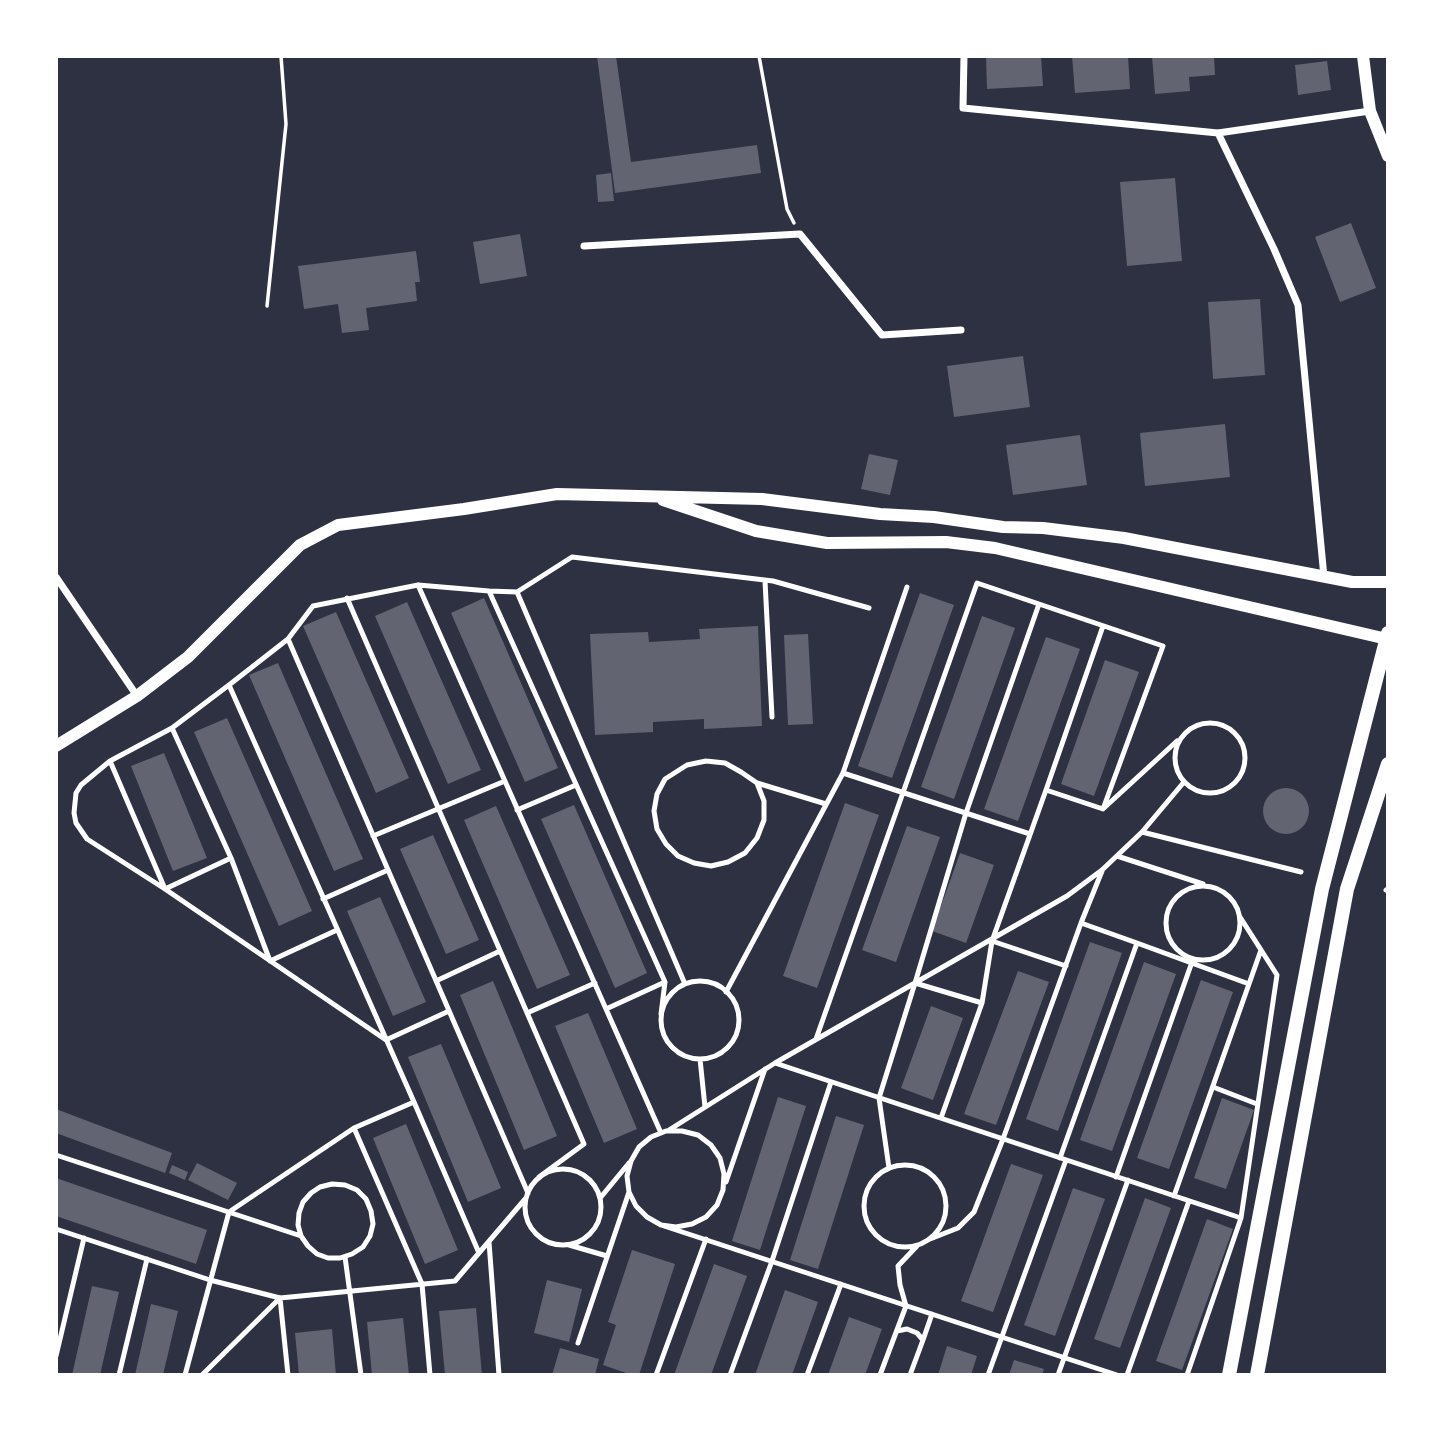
<!DOCTYPE html>
<html>
<head>
<meta charset="utf-8">
<style>
	body { margin:0 }
	#map { position:relative; width:1444px; height:1431px; overflow:hidden; background:#2d3142; font-family:"Archivo Narrow",sans-serif }
	canvas { display:block }
	.frame { position:absolute; inset:0; border:58px solid #fff; pointer-events:none }
</style>
</head>
<body>
<div id="map">
<canvas width="1444" height="1431"></canvas>
<div class="frame"></div>
</div>
<script>
const context = document.querySelector('canvas').getContext('2d');
context.lineJoin = 'round';
function fillPath(path, color) { context.fillStyle = color; context.fill(path, 'evenodd'); }
const toPath = rows => new Path2D(rows.map(r => 'M' + r).join(''));
function stroke(path, color, width, dash) { context.strokeStyle = color; context.lineWidth = width; context.lineCap = dash ? 'butt' : 'round'; context.setLineDash(dash || []); context.stroke(path); }
fillPath(toPath([
	[597,56,616,56,631,162,757,145,761,173,615,193],
	[986,56,1041,56,1043,86,987,89],
	[1072,56,1128,56,1130,89,1075,93],
	[1152,56,1214,56,1215,75,1189,77,1190,91,1155,94],
	[1327,61,1331,90,1298,95,1295,65],
	[611,173,614,201,598,202,596,175],
	[1175,178,1182,261,1127,266,1120,182],
	[1351,223,1376,288,1340,302,1315,237],
	[520,234,527,276,480,284,473,242],
	[416,251,420,282,415,282,417,301,366,308,369,330,342,333,338,304,304,309,298,266],
	[1260,299,1265,375,1213,379,1208,302],
	[1023,356,1030,407,954,417,947,366],
	[1225,424,1230,477,1145,486,1140,433],
	[1080,435,1087,485,1013,495,1006,445],
	[869,454,898,460,890,495,861,489],
	[920,593,954,605,892,778,858,766],
	[484,598,558,768,525,782,451,613],
	[407,602,481,770,448,784,375,616],
	[336,612,409,778,376,793,303,626],
	[982,616,1015,628,954,799,921,787],
	[758,626,762,726,704,729,704,719,653,722,653,732,595,735,590,634,648,632,649,642,700,639,699,629],
	[808,634,813,724,788,725,784,635],
	[1046,637,1080,649,1018,821,984,809],
	[1105,660,1139,672,1094,796,1061,784],
	[278,663,363,859,334,871,249,675],
	[227,718,312,911,279,926,194,732],
	[164,753,207,858,173,871,131,766],
	'1263 811a23 23 0 1 1 46 0a23 23 0 1 1-46 0Z',
	[845,803,879,815,817,988,783,976],
	[574,805,647,973,615,988,541,819],
	[496,806,570,975,537,989,464,820],
	[907,826,940,837,896,962,862,950],
	[433,835,479,940,446,954,400,849],
	[960,853,994,865,966,943,932,931],
	[380,897,426,1002,393,1016,347,911],
	[1090,942,1122,953,1058,1131,1026,1119],
	[1144,962,1176,974,1112,1151,1080,1140],
	[1018,971,1049,982,996,1125,964,1114],
	[1201,980,1233,992,1169,1169,1137,1158],
	[493,981,557,1136,524,1150,460,995],
	[931,1006,963,1018,933,1100,901,1088],
	[588,1013,637,1129,604,1143,555,1026],
	[441,1044,501,1188,468,1202,408,1057],
	[778,1097,806,1106,760,1250,732,1241],
	[1222,1098,1254,1110,1226,1189,1194,1178],
	[56,1109,172,1153,165,1173,56,1133],
	[836,1116,864,1125,818,1269,790,1260],
	[406,1124,458,1250,425,1264,373,1138],
	[197,1163,237,1183,228,1200,188,1180],
	[1011,1164,1043,1175,993,1312,961,1301],
	[172,1165,188,1172,185,1180,169,1173],
	[56,1178,207,1230,196,1264,56,1216],
	[1073,1188,1105,1199,1055,1336,1024,1325],
	[1145,1198,1171,1208,1120,1348,1094,1339],
	[1207,1219,1233,1229,1182,1370,1156,1361],
	[632,1250,675,1264,639,1375,632,1375,603,1365,616,1325,608,1322],
	[714,1264,747,1276,711,1375,674,1375],
	[547,1280,582,1289,569,1342,534,1333],
	[92,1286,119,1292,100,1375,72,1375],
	[785,1290,818,1302,792,1375,755,1375],
	[151,1304,178,1311,163,1375,135,1375],
	[476,1308,482,1375,445,1375,439,1311],
	[849,1317,882,1329,865,1375,828,1375],
	[403,1318,409,1375,372,1375,367,1322],
	[332,1329,336,1375,299,1375,295,1333],
	[947,1346,977,1356,971,1375,938,1375],
	[560,1348,599,1359,595,1375,552,1375],
	[1014,1360,1044,1369,1042,1375,1009,1375]
]), '#626471');
stroke(toPath([
	[759,56,787,209,794,223],
	[267,306,286,124,281,56]
]), '#fff', 3.5);
stroke(toPath([
	[765,581,772,717],
	[418,585,661,1133],
	[489,591,517,592,572,557,773,581,869,608],
	[517,592,685,984],
	[347,598,584,1144,539,1177],
	[288,639,528,1193],
	[229,685,414,1102],
	'1175 758a35 35 0 1 1 70 0a35 35 0 1 1-70 0Z',
	[172,728,231,858,270,961,337,930],
	[110,761,165,889,231,858],
	[706,761,725,763,741,772,757,783,764,801,764,820,757,838,745,853,728,862,711,866,694,863,678,856,666,844,657,829,654,811,657,794,665,779,687,765,706,761],
	[843,773,1030,834],
	[757,783,826,804],
	[1046,790,1103,626],
	[1104,808,1177,741],
	[517,810,576,785],
	[1142,832,1184,782],
	[373,836,505,781],
	[1117,856,1203,884],
	'1166 923a37 37 0 1 1 74 0a37 37 0 1 1-74 0Z',
	[1386,890,1388,891],
	[323,899,388,870],
	[1081,923,1102,871],
	[992,941,1066,966],
	[436,981,500,951],
	'661 1020a39 39 0 1 1 78 0a39 39 0 1 1-78 0Z',
	[915,983,966,813,1039,604],
	[726,992,843,773,907,587],
	[606,1009,665,982],
	[449,1011,386,1040,165,889,87,839,76,823,74,813,76,793,81,785,110,761,172,728,229,685,288,639,313,606,418,585,489,591,665,982,661,1014],
	[527,1013,595,983],
	[816,1039,977,583,1163,646,1103,809,1046,790,992,941,982,1003,941,1118],
	[700,1059,705,1107],
	[775,1063,1241,1218,1277,975,1240,917],
	[1213,1087,1257,1104],
	[669,1130,775,1063,1067,896,1102,870,1142,832,1301,872],
	[56,1155,301,1236,308,1246,317,1254,328,1258,340,1258,352,1254,363,1247,370,1236,373,1224,371,1211,366,1199,357,1190,345,1185,332,1184,320,1187,311,1193,303,1202,299,1213,298,1225,301,1236],
	[1060,1158,1137,943,1249,984],
	'864 1206a41 41 0 1 1 82 0a41 41 0 1 1-82 0Z',
	[889,1168,879,1098,915,983,982,1003],
	'525 1207a38 38 0 1 1 76 0a38 38 0 1 1-76 0Z',
	[1116,1177,1192,962],
	[726,1182,765,1069],
	[1174,1196,1261,950],
	[601,1197,629,1163],
	[661,1225,676,1227,692,1224,706,1217,717,1205,723,1190,724,1174,720,1158,711,1145,698,1135,682,1131,666,1131,651,1137,639,1147,631,1161,627,1176,629,1192,636,1206,647,1217,661,1225,1117,1375],
	[56,1229,210,1280,280,1298],
	[930,1239,958,1228,974,1212,1003,1139,1081,923,1137,943],
	[489,1242,499,1375],
	[569,1245,607,1256],
	[345,1257,361,1375],
	[897,1331,907,1329,917,1333,923,1340,910,1375],
	[923,1340,932,1314],
	[578,1343,629,1192],
	[56,1356,84,1238],
	[119,1375,147,1259],
	[185,1375,229,1212,354,1128],
	[202,1375,280,1298],
	[288,1375,280,1298,455,1281,526,1198],
	[430,1375,422,1284,354,1128,414,1102,479,1253],
	[656,1375,706,1239],
	[730,1375,772,1261,831,1082],
	[807,1375,841,1284],
	[880,1375,906,1306,900,1285,898,1266,917,1246],
	[988,1375,1066,1160],
	[1058,1375,1128,1180],
	[1127,1375,1189,1201],
	[1187,1375,1241,1218]
]), '#fff', 5);
stroke(toPath([
	[964,56,963,108,1218,133,1370,111],
	[1218,133,1274,249,1298,305,1324,577],
	[584,246,800,234,882,335,961,330],
	[56,577,137,696]
]), '#fff', 7);
stroke(toPath([
	[1363,56,1370,111,1388,156],
	[663,500,756,531,827,543,946,542,995,548,1387,639],
	[56,746,137,696,188,657,300,545,338,525,464,509,557,494,762,499,880,514,934,517,1003,527,1043,528,1124,538,1352,582,1388,582]
]), '#fff', 12);
stroke(toPath([
	[1229,1375,1322,889,1388,633],
	[1257,1375,1347,889,1388,764]
]), '#fff', 14);
</script>
</body>
</html>
